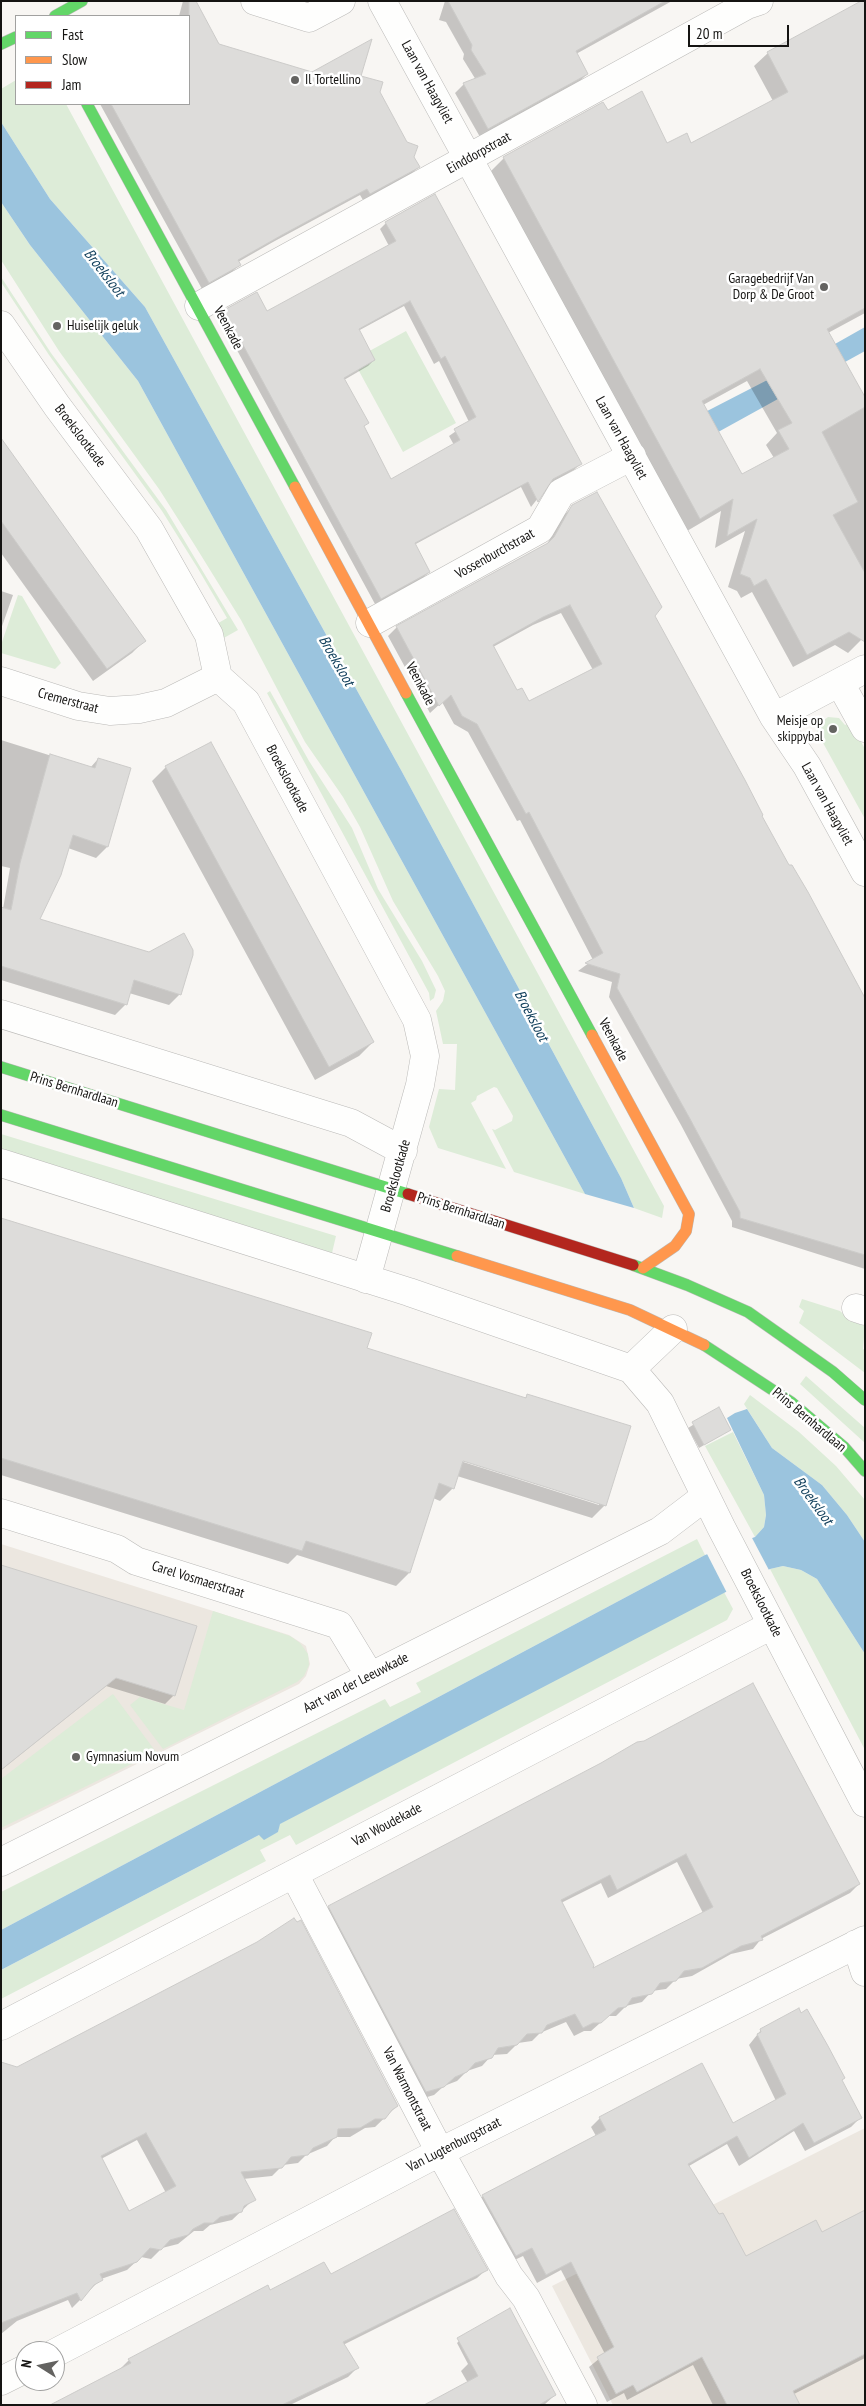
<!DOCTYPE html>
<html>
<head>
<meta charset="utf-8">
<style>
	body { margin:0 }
	#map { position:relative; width:866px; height:2406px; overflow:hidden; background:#f8f6f3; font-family:"PT Sans Narrow",sans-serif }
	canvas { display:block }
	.frame { position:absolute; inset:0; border:2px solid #151412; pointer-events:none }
	.legend { position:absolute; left:15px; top:15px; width:175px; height:90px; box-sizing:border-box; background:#fff; border:1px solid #a1a1a0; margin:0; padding:6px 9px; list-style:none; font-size:15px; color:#151412 }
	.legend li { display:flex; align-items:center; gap:10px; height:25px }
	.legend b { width:25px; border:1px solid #a1a1a0 }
	.north { position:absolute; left:15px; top:2341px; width:50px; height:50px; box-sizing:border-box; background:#fff; border:1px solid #a1a1a0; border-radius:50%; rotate:280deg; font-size:14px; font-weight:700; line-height:20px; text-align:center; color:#151412 }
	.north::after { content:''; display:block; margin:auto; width:18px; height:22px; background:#646361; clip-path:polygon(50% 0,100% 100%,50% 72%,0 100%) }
	.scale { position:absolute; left:688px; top:25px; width:101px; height:22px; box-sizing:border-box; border:2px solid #151412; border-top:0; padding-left:6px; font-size:15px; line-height:18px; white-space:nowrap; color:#151412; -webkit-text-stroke:4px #fff; paint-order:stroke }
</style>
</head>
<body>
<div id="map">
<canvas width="866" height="2406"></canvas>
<div class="frame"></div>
<ul class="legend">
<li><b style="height:6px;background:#63d668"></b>Fast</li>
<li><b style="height:6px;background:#ff974d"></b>Slow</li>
<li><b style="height:6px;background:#b3261e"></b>Jam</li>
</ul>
<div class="north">N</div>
<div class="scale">20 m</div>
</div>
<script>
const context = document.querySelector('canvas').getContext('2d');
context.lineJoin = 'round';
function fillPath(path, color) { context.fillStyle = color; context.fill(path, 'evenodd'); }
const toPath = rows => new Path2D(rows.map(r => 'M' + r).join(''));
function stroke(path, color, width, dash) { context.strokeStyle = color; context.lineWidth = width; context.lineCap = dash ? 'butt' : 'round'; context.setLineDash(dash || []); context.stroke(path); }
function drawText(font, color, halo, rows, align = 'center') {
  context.font = font + ' "PT Sans Narrow",sans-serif'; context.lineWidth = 5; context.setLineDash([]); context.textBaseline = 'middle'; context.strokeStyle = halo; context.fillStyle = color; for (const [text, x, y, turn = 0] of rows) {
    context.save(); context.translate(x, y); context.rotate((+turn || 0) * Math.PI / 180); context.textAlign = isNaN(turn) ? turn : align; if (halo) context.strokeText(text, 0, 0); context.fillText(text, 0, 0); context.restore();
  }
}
fillPath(toPath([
	[1,1544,289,1635,306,1646,310,1664,306,1676,299,1684,1,1831],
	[865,2128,865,2403,861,2405,613,2405,552,2286]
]), '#ece7e0');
fillPath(toPath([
	[16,80,16,104,66,104,664,1206,662,1218,634,1208,621,1178,401,770,145,307,50,199,1,122,1,89],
	[1,202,30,245,138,381,585,1194,514,1172,492,1129,495,1130,512,1121,513,1116,497,1088,494,1087,477,1096,476,1100,471,1103,506,1169,438,1148,429,1127,439,1089,455,1090,457,1044,443,1044,436,1011,443,1001,445,991,438,976,393,901,360,827,343,797,305,742,241,620,194,544,159,489,59,351,1,260],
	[1,277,51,353,166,510,238,630,222,639,215,625,227,618,197,567,162,511,49,355,1,282],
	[406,331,456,423,403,452,353,360],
	[18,595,22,596,61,663,55,669,1,653,1,645],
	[270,691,309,761,352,828,378,889,422,961,436,990,434,998,430,1001,429,993,267,693],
	[828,717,839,718,845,725,851,723,865,749,865,819,817,732,820,723],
	[1,1134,336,1236,332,1253,1,1150],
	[802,1299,840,1311,851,1321,865,1326,863,1349,865,1350,865,1373,799,1323,804,1311,799,1307],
	[806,1376,865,1428,865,1443,800,1384],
	[750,1395,799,1432,836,1466,865,1500,865,1542,847,1515,822,1485,772,1448,744,1404],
	[733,1432,764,1495,766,1515,764,1527,755,1537,705,1446],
	[697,1539,705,1555,1,1930,1,1892,385,1699,390,1707,421,1692,416,1683],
	[783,1566,801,1570,817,1579,865,1654,865,1750,770,1569],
	[724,1592,733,1609,727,1620,296,1845,290,1835,260,1850,266,1861,1,1999,1,1970,259,1835,278,1832,279,1824],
	[213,1611,290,1636,300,1643,308,1654,309,1665,304,1676,297,1682,163,1749,130,1705,140,1697,184,1710],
	[113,1694,156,1752,1,1828,1,1779]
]), '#ddecd8');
fillPath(toPath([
	[1,122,50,199,145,307,401,770,621,1178,634,1208,585,1194,138,381,30,245,1,202],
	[865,327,865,351,691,447,680,425,812,357],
	[747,1409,772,1448,822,1485,847,1515,865,1542,865,1654,817,1579,801,1570,783,1566,770,1569,280,1824,278,1832,264,1840,259,1835,1,1970,1,1930,705,1555,755,1537,764,1527,766,1515,764,1495,727,1418,735,1413]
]), '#9bc4de');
fillPath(toPath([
	[751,1536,770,1572,727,1593,706,1552]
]), '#f8f6f3');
fillPath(toPath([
	[183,1,194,1,218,46,312,73,360,77,379,92,419,167,411,174,363,200,360,195,273,242,238,262,239,265,232,272,202,289,100,104,189,104,189,16,179,16],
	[445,1,672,1,576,54,587,74,578,83,480,137,455,93,464,84,476,80,463,59,464,54,446,22,439,20],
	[865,3,865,313,828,333,865,400,865,629,861,631,861,640,848,653,835,645,793,667,752,592,741,598,737,591,728,587,745,531,715,548,721,511,687,531,491,171,504,158,607,112,666,145,690,144,773,101,754,66,768,53],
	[747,381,777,433,766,445,774,458,741,476,703,405],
	[386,223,580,464,574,470,549,484,531,507,521,487,414,545,429,572,423,578,375,604,219,317,225,311,267,312,389,246,380,229],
	[404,306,434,364,439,361,469,422,449,436,454,445,390,481,363,427,367,423,344,380,368,366,374,360,358,331],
	[1,441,145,640,132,653,93,681,1,553],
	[573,506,654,616,760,816,865,999,865,1269,732,1227,732,1221,681,1125,609,997,612,982,578,971,593,960,520,820,517,821,468,732,454,724,442,702,430,713,388,636,397,627,547,544,564,515],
	[561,613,593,670,529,703,517,692,493,647,533,625],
	[1,591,13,595,1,629],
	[1,740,90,768,98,759,129,769,107,847,96,858,68,848,38,920,149,953,180,994,169,1005,129,993,126,1004,115,1015,1,980,1,908,3,909,10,868,1,866],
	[210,743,373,1042,359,1056,315,1080,152,781,166,767],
	[1,1220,366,1349,524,1399,528,1395,605,1505,592,1518,457,1476,453,1488,440,1501,433,1498,409,1573,396,1586,297,1555,288,1564,1,1475],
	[458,1458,599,1502,599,1505,457,1460],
	[719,1409,730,1430,699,1448,688,1428],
	[1,1567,174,1695,165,1704,106,1686,1,1770],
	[602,1764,859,1884,850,1893,761,1939,753,1949,731,1954,692,1976,676,1979,666,1989,652,1991,642,2002,626,2006,616,2016,608,2016,591,2031,584,2031,574,2036,566,2022,540,2033,532,2041,518,2043,507,2054,492,2055,482,2066,467,2071,457,2081,444,2086,434,2095,417,2100,320,1916,329,1907],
	[677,1862,703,1913,591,1971,561,1903,601,1883,608,1898],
	[761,2030,841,2081,860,2118,851,2127,805,2151,794,2131,739,2166,727,2144,689,2166,745,2258,821,2234,865,2212,865,2358,794,2394,799,2405,713,2405,693,2365,627,2400,624,2393,607,2402,589,2367,605,2354,561,2270,537,2283,523,2256,506,2264,474,2205,483,2196,596,2136,591,2127,600,2118,733,2124,776,2101,749,2045],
	[1,2072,397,2106,375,2127,365,2128,350,2137,335,2137,327,2146,306,2155,298,2163,283,2165,272,2176,243,2179,254,2199,232,2220,210,2225,203,2231,194,2231,178,2244,162,2248,151,2259,141,2257,127,2270,101,2279,72,2308,68,2300,17,2321,1,2334],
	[137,2140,166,2193,129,2213,101,2159],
	[486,2270,477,2278,343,2345,357,2368,348,2377,290,2405,56,2405,120,2369,129,2360,270,2292,331,2275],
	[466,2334,555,2395,544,2405,426,2405,468,2383,461,2371,468,2364,457,2343]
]), '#0003');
const building = toPath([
	[189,1,196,1,219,44,312,72,372,39,361,76,383,82,380,92,407,142,418,146,414,157,420,167,370,194,367,189,282,235,238,260,241,265,209,283,111,104,189,104,189,1],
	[448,1,665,1,576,51,588,74,488,129,463,83,486,74,471,50,472,45,448,1],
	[861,1,865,1,865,308,827,329,865,397,865,407,822,432,858,502,833,515,865,573,865,642,849,632,807,655,766,579,754,586,750,578,740,574,757,519,727,536,733,499,700,519,503,157,603,102,608,110,642,91,667,143,687,133,691,143,788,92,767,52,861,1],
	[760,369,792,423,778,430,789,449,742,474,702,401,760,369],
	[435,194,582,464,553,479,538,502,528,482,415,543,430,572,381,599,224,310,257,292,267,311,370,255,396,241,385,222,435,194],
	[410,301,441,359,445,356,476,417,454,429,460,440,391,479,364,426,369,423,344,378,375,360,359,329,410,301],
	[1,438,146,641,107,669,1,521,1,438],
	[597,492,662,607,655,616,745,780,763,815,762,816,789,865,792,865,808,892,865,998,865,1255,740,1218,740,1212,689,1117,617,988,620,974,585,963,603,953,529,812,526,814,477,724,462,716,451,695,439,706,396,626,548,543,554,537,572,505,597,492],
	[570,605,602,664,529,701,522,688,517,690,493,645,543,617,570,605],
	[211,742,374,1042,329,1067,165,766,211,742],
	[50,754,95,768,98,758,131,768,108,847,73,835,61,875,40,919,149,952,184,933,193,950,193,955,181,995,134,980,127,1005,1,966,1,907,11,910,20,863,50,754],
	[1,1218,372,1333,367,1348,526,1398,527,1394,631,1426,606,1506,463,1461,454,1489,439,1483,410,1573,306,1541,302,1551,1,1458,1,1218],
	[719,1407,731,1430,704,1445,692,1422,719,1407],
	[1,1565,197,1626,175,1696,116,1678,1,1770,1,1565],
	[753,1683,860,1884,763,1935,761,1936,763,1940,741,1946,702,1968,684,1971,676,1981,660,1983,652,1994,632,1998,626,2007,618,2008,601,2023,593,2023,583,2028,575,2014,547,2025,542,2033,527,2034,517,2045,498,2048,492,2058,475,2063,467,2072,455,2077,444,2087,426,2092,328,1906,601,1763,637,1742,644,1741,753,1683],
	[686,1854,713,1907,593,1968,594,1965,561,1900,610,1875,617,1890,686,1854],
	[294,1918,297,1922,301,1920,398,2106,392,2110,385,2119,375,2119,360,2128,338,2129,337,2137,313,2148,308,2155,291,2157,282,2168,241,2172,256,2200,244,2206,242,2212,220,2217,213,2223,204,2223,193,2229,188,2235,170,2240,161,2250,150,2248,137,2262,100,2274,103,2280,94,2285,81,2301,77,2293,1,2323,1,2062,17,2067,257,1942,294,1918],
	[146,2133,176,2186,129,2211,101,2156,146,2133],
	[799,2008,801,2013,807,2009,828,2046,845,2078,842,2080,862,2118,814,2143,803,2123,749,2158,737,2136,688,2164,719,2214,723,2213,746,2256,816,2220,822,2232,865,2210,865,2354,793,2391,800,2405,727,2405,702,2357,637,2392,633,2385,616,2394,597,2357,614,2347,571,2262,546,2275,532,2248,516,2256,482,2195,606,2130,599,2117,702,2063,733,2123,786,2094,757,2034,761,2032,760,2029,799,2008],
	[454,2209,488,2270,343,2342,359,2368,282,2405,50,2405,131,2363,128,2359,268,2285,270,2290,324,2262,331,2274,454,2209],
	[510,2308,556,2395,539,2405,424,2405,478,2376,457,2338,510,2308]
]);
fillPath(building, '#dddcda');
stroke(building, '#cccbc9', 1);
const street = toPath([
	[255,1,309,18,341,1],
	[382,1,774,717,807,766,865,872],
	[199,306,747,5,759,1],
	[1,325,57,406,149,529,209,635,218,677,246,702,417,1020,425,1056,420,1085,366,1279],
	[370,623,540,529,561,493,632,456],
	[1,681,78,706,110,711,139,709,166,703,218,677],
	[840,683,865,728],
	[774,717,865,669],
	[1,1014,351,1123,403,1151],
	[1,1163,409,1292,631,1369,660,1403,721,1527,865,1803],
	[856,1308,865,1311],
	[631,1369,673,1329],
	[1,1513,117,1549,136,1561,339,1625,370,1676],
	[1,1862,660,1531,706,1496],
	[294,1874,440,2152,509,2276,526,2298,583,2405],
	[856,1944,865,1972],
	[1,2026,772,1625],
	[55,2353,440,2152,865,1940],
	[1,2381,25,2369]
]);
const fast = toPath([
	[55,16,82,1],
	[1,44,16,37],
	[87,104,295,487],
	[406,693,592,1035],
	[1,1067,408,1194],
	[1,1115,457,1256],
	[633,1265,687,1285,748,1312,833,1372,865,1400],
	[704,1345,791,1402,844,1447,865,1471]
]);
const slow = toPath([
	[295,487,406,693],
	[592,1035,689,1214,686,1231,675,1246,643,1268],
	[457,1256,630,1310,704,1345]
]);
const jam = toPath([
	[408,1194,633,1265]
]);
stroke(street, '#bbbab8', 29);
stroke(fast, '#bbbab8', 12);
stroke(slow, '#bbbab8', 12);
stroke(jam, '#bbbab8', 12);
stroke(street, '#fefefd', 28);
stroke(fast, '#63d668', 11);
stroke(slow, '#ff974d', 11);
stroke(jam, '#b3261e', 11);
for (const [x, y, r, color] of [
	[295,80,5,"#646361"],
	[824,287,5,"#646361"],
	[57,326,5,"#646361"],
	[833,729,5,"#646361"],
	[76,1757,5,"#646361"]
]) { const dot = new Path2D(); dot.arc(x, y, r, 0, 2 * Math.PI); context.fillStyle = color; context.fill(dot); stroke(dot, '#fff', 2); }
drawText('14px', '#151412', '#fff', [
	["Il Tortellino",305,80],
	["Garagebedrijf Van",814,279,"right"],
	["Dorp & De Groot",814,295,"right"],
	["Huiselijk geluk",67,326],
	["Meisje op",823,721,"right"],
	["skippybal",823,737,"right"],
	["Gymnasium Novum",86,1757]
], 'left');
drawText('14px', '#151412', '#fff', [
	["Laan van Haagvliet",427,82,61],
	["Einddorpstraat",479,153,-29],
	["Veenkade",228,328,62],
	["Broekslootkade",80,436,53],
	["Laan van Haagvliet",621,438,61],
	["Vossenburchstraat",495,554,-29],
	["Veenkade",420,684,62],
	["Cremerstraat",68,701,15],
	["Broekslootkade",287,779,62],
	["Laan van Haagvliet",827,804,61],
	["Veenkade",613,1040,62],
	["Prins Bernhardlaan",74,1090,17],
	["Broekslootkade",396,1176,-74],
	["Prins Bernhardlaan",461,1211,18],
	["Prins Bernhardlaan",809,1420,40],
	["Carel Vosmaerstraat",198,1580,17],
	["Broekslootkade",761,1603,63],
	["Aart van der Leeuwkade",356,1683,-27],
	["Van Woudekade",387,1825,-28],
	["Van Warmontstraat",407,2089,63],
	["Van Lugtenburgstraat",454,2145,-27]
]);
drawText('italic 15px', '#13415d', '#fff', [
	["Broeksloot",104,273,52],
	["Broeksloot",336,661,60],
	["Broeksloot",531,1016,62],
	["Broeksloot",813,1501,54]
]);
</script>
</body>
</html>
